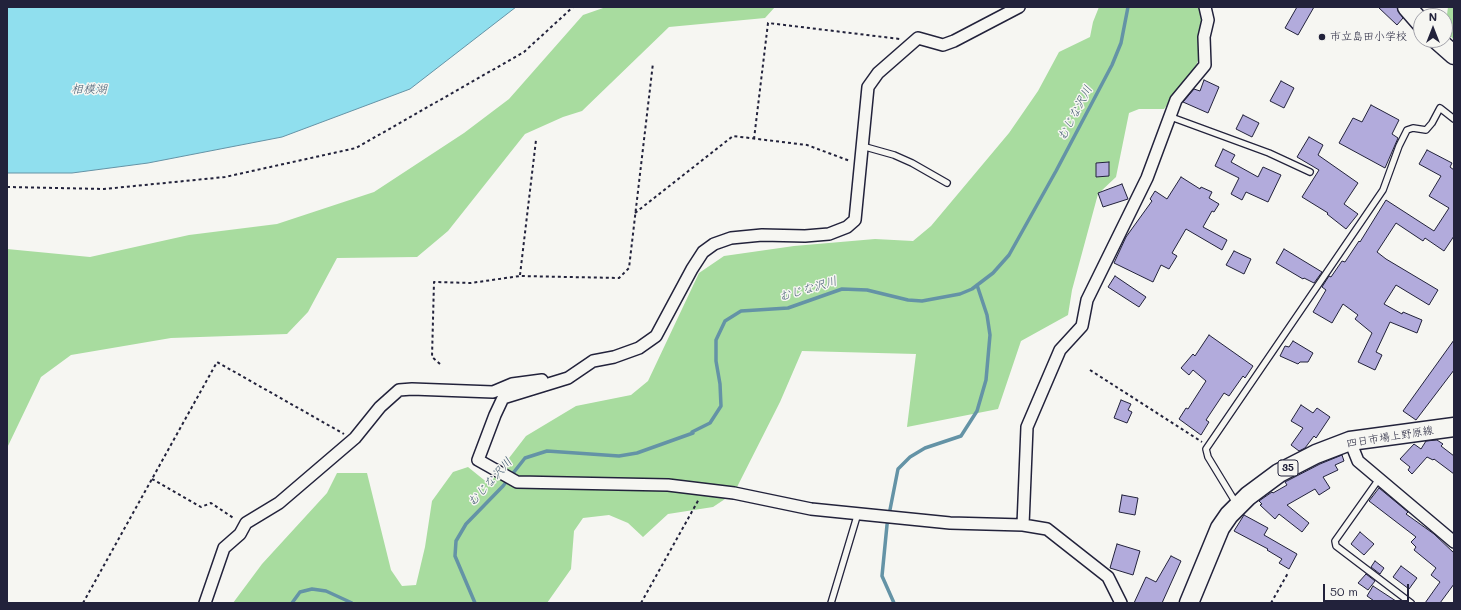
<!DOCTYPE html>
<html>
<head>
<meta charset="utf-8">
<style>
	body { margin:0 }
	#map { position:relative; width:1461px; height:610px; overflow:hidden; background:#f6f6f2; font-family:Mali,sans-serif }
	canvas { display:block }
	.frame { position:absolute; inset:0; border:8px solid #22223b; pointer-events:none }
	.north { position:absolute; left:1413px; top:8px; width:40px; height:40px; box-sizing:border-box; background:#f6f6f2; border:1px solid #a1a1a9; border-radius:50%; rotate:0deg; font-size:11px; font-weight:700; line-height:16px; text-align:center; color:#22223b }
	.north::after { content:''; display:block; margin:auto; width:14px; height:18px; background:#22223b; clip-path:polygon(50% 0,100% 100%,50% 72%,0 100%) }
	.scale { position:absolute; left:1323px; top:584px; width:86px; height:18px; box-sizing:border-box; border:2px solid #22223b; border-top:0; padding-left:5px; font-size:12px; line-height:14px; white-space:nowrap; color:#22223b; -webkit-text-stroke:3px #f6f6f2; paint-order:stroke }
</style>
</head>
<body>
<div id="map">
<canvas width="1461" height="610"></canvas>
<div class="frame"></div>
<div class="north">N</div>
<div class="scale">50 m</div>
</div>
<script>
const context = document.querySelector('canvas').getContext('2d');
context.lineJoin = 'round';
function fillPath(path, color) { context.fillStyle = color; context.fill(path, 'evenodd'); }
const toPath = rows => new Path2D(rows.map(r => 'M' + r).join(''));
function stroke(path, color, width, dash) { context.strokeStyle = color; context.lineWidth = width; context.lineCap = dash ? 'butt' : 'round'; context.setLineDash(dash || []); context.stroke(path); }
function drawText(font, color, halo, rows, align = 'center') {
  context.font = font + ' Mali,"Klee One",sans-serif'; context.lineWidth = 3; context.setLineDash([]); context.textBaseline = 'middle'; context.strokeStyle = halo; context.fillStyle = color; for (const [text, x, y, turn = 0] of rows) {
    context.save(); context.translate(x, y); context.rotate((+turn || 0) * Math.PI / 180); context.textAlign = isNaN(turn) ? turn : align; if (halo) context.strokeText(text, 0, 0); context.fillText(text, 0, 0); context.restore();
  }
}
fillPath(toPath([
	[606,7,775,7,765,18,669,27,582,111,563,117,525,134,448,231,417,257,337,258,308,312,287,334,171,338,71,355,41,377,7,448,7,249,90,257,189,235,277,224,374,192,464,133,509,99,583,15],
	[1099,7,1211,7,1211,29,1195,68,1164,109,1139,109,1129,113,1116,177,1098,194,1072,290,1068,315,1021,341,998,409,907,427,916,354,802,351,780,402,734,493,713,507,668,514,643,537,628,523,609,515,583,518,574,531,571,569,547,603,233,603,262,564,327,493,337,473,367,473,391,570,402,586,416,585,425,547,432,501,453,472,468,467,489,484,526,436,576,406,631,395,648,381,699,273,724,256,794,246,875,239,913,241,931,226,1009,133,1038,91,1059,52,1090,37,1093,22],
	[1448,7,1454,7,1454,40,1445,30]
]), '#a8dc9f');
const water = toPath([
	[7,7,516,7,410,89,282,137,148,163,72,173,7,173,7,7]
]);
fillPath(water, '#90dfee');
stroke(water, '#6493a6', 1);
stroke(toPath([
	[292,603,300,592,312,589,326,591,352,603],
	[475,603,455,556,456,541,466,524,503,486,525,458,547,451,619,456,637,453,693,433,692,432,710,423,721,406,720,384,716,361,716,340,725,321,741,311,788,308,842,289,867,290,908,300,922,301,960,294,972,289,993,273,1009,255,1056,171,1112,65,1121,43,1128,7],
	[894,603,882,576,887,525,898,469,910,457,925,448,961,436,977,411,986,380,990,335,987,315,977,285]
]), '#6493a6', 3.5);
const building = toPath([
	[1297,7,1314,7,1298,35,1285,28,1297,7],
	[1378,7,1397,7,1403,18,1397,25,1378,7],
	[1204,80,1219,87,1208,113,1183,102,1194,89,1200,91,1204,80],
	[1281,81,1294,88,1284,108,1270,101,1281,81],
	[1371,105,1399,120,1392,134,1398,138,1385,168,1339,143,1353,118,1362,122,1371,105],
	[1243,115,1259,123,1252,137,1236,129,1243,115],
	[1309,137,1323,145,1318,155,1358,183,1344,204,1358,214,1346,229,1327,214,1328,213,1302,197,1319,170,1297,157,1309,137],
	[1223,149,1235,155,1231,162,1258,177,1263,167,1281,175,1268,202,1246,192,1242,200,1231,194,1239,178,1215,166,1223,149],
	[1427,150,1452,163,1450,167,1454,170,1454,236,1444,251,1425,238,1423,241,1396,223,1377,252,1386,259,1438,290,1429,305,1396,285,1384,304,1402,314,1403,312,1422,320,1417,333,1390,322,1376,352,1382,355,1375,370,1358,362,1372,333,1355,319,1358,315,1343,304,1332,323,1313,312,1326,290,1322,287,1329,276,1331,277,1342,261,1345,262,1359,241,1360,242,1386,200,1434,231,1449,208,1429,196,1441,176,1419,164,1427,150],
	[1109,162,1109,176,1096,177,1096,163,1109,162],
	[1181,177,1200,189,1201,187,1212,192,1209,198,1219,204,1214,212,1212,211,1203,227,1227,240,1222,250,1186,229,1172,253,1177,256,1169,269,1161,265,1153,282,1114,263,1126,237,1152,201,1150,199,1155,191,1167,199,1181,177],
	[1122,184,1128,199,1103,207,1098,193,1122,184],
	[1284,249,1322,272,1314,283,1304,278,1303,279,1276,263,1284,249],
	[1234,251,1251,259,1244,274,1226,265,1234,251],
	[1115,276,1146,297,1139,307,1108,287,1115,276],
	[1209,335,1253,366,1245,378,1243,376,1229,396,1224,393,1206,420,1209,422,1201,435,1179,419,1186,408,1188,409,1206,381,1193,370,1189,375,1181,368,1193,354,1195,356,1209,335],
	[1454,340,1454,370,1416,420,1403,411,1454,340],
	[1293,341,1313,353,1308,362,1300,362,1298,364,1280,356,1285,346,1289,347,1293,341],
	[1121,400,1131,404,1128,410,1132,412,1127,423,1114,418,1121,400],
	[1301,405,1313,413,1317,408,1330,417,1316,438,1314,436,1305,448,1299,451,1291,445,1303,428,1291,421,1301,405],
	[1437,440,1443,444,1441,446,1454,456,1454,474,1434,459,1433,460,1427,457,1412,474,1408,470,1410,467,1400,459,1414,444,1421,449,1426,441,1437,440],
	[1342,455,1344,461,1335,465,1338,470,1323,477,1330,488,1319,495,1315,489,1287,505,1309,523,1302,532,1279,514,1275,519,1260,505,1262,504,1259,501,1272,492,1273,493,1287,485,1285,482,1320,464,1342,455],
	[1379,488,1408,512,1406,514,1434,534,1454,553,1454,584,1440,603,1425,603,1440,582,1431,575,1436,568,1414,550,1416,547,1411,542,1416,537,1369,501,1379,488],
	[1122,495,1138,498,1135,515,1119,512,1122,495],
	[1244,515,1268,528,1264,535,1297,554,1289,569,1279,563,1282,559,1267,550,1268,549,1234,531,1244,515],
	[1360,532,1374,544,1364,555,1351,544,1360,532],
	[1117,544,1140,551,1133,575,1110,568,1117,544],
	[1171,556,1181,561,1162,603,1134,603,1146,577,1156,582,1171,556],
	[1375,561,1384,568,1380,574,1371,567,1375,561],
	[1401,566,1417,578,1409,589,1393,577,1401,566],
	[1366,574,1375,581,1368,590,1358,583,1366,574],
	[1373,586,1399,603,1377,603,1367,596,1373,586]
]);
fillPath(building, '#b2abdc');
stroke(building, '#22223b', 1);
const lane = toPath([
	[1171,117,1269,153,1310,172],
	[862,146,894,155,912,163,947,183],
	[1379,479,1335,541,1336,546,1411,603],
	[1236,503,1208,457,1206,449,1383,190,1399,146,1407,130,1413,128,1426,130,1432,123,1440,108,1454,119],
	[831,603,858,513]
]);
const street = toPath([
	[1019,7,954,41,943,45,918,38,878,73,868,87,855,220,847,227,829,234,805,236,762,235,731,238,714,244,703,252,692,269,656,336,639,348,614,357,593,361,568,378,503,398,495,415,478,460,517,482,668,485,734,493,811,509,950,523,1023,525,1047,529,1108,577,1121,603],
	[1350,441,1358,461,1454,542],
	[1023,525,1027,427,1060,350,1082,326,1087,300,1147,178,1176,100,1205,65,1204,37,1208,20,1205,7],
	[205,603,224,548,240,534,246,523,279,503,355,438,380,407,399,390,412,389,493,392,512,384,542,380]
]);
const primary = toPath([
	[1407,7,1421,23],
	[1437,40,1454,55],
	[1189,603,1220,528,1229,515,1248,496,1279,473,1316,454,1350,441,1454,427]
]);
stroke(lane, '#22223b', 8);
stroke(street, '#22223b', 14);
stroke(primary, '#22223b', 21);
stroke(toPath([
	[754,139,768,23,900,39],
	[7,187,104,189,225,177,356,148,524,52,573,7],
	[635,213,733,136,807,145,850,161],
	[520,275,536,140],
	[440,364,432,357,434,282,471,283,520,276,619,278,629,268,653,63],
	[1090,370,1202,442],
	[152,479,201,507,211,503,235,519],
	[83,603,217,362,344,434],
	[641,603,699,499],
	[1271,603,1288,573]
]), '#22223b', 2, [3, 3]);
stroke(lane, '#f6f6f2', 5.5);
stroke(street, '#f6f6f2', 11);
stroke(primary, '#f6f6f2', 18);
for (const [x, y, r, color] of [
	[1322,37,4,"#22223b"]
]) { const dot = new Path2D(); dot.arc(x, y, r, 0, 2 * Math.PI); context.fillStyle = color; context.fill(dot); stroke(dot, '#f6f6f2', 1.5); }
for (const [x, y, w] of [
	[1288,468,20]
]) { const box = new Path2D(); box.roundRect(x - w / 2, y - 8, w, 16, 3); context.fillStyle = '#f6f6f2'; context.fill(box); stroke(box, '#22223b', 1); }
drawText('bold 10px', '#22223b', null, [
	["35",1288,468]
]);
drawText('11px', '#22223b', '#f6f6f2', [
	["市立島田小学校",1330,37]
], 'left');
drawText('11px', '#22223b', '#f6f6f2', [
	["四日市場上野原線",1390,437,-9]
]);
drawText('italic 12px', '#435b71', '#f6f6f2', [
	["相模湖",89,89],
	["むじな沢川",1075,113,-62],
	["むじな沢川",808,289,-16],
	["むじな沢川",490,482,-48]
]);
</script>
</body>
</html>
